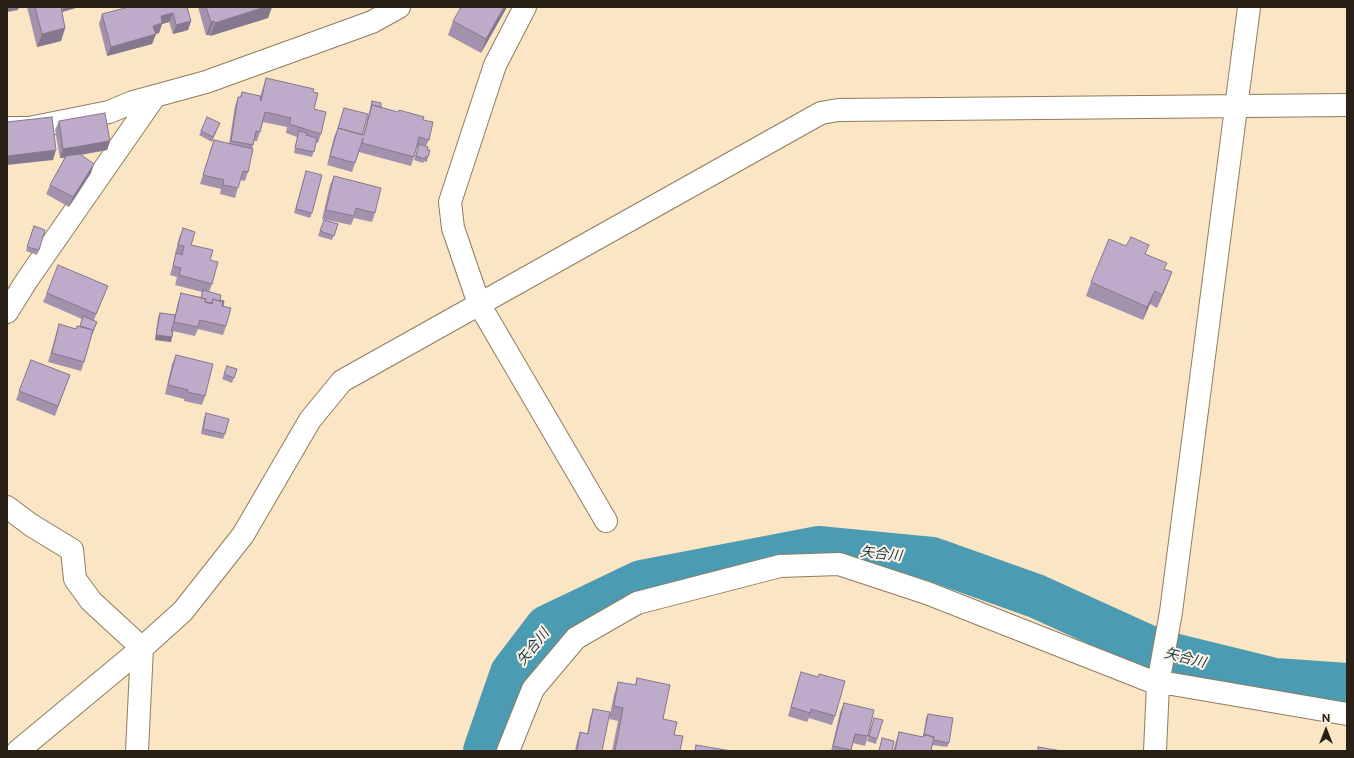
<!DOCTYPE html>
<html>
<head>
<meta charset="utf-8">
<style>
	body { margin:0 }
	#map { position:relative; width:1354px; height:758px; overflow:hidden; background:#fae5c4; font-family:"Public Sans",sans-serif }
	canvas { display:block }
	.frame { position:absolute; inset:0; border:8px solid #292115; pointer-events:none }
	.north { position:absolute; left:1306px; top:710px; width:40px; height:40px; -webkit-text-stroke:3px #fdf4e7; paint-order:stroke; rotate:0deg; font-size:11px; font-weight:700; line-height:16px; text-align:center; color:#292115 }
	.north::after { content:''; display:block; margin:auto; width:14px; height:18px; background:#292115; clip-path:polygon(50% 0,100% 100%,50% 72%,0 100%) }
</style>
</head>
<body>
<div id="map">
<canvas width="1354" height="758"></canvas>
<div class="frame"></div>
<div class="north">N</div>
</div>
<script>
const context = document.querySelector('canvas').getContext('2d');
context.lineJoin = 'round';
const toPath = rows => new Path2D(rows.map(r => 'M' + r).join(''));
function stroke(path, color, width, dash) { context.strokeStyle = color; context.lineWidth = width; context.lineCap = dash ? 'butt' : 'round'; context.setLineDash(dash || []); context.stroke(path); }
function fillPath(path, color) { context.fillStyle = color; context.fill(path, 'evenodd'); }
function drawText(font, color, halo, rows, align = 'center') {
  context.font = font + ' "Public Sans","Noto Sans JP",sans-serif'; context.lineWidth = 4; context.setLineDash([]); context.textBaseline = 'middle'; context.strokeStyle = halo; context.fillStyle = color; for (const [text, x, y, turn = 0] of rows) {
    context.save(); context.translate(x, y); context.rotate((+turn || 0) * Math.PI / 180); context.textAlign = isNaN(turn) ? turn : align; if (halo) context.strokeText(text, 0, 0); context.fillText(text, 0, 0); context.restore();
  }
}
stroke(toPath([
	[485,751,512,673,547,627,641,582,818,548,932,559,1036,596,1157,651,1275,680,1347,685]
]), '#4b9bb3', 44);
const minor = toPath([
	[525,7,495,65,450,202,453,228,479,304,606,521],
	[7,128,29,128,109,112,133,102,206,82,372,22,399,7],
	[7,312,27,280,155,96],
	[7,507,31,525,72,550,75,579,91,601,142,648,137,751],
	[18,751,142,648,183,611,243,535,310,420,342,381,821,113,838,110,1347,105],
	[508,751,533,689,576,638,637,603,780,566,839,564,927,593,1158,684,1172,684,1347,714],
	[1155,751,1158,684,1171,612,1249,7]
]);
stroke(minor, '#8f7c5e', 24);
stroke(minor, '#fff', 22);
fillPath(toPath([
	[27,7,61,7,65,28,61,41,37,47],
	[61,7,79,7,62,12],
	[187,7,191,21,188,30,173,34,169,22,162,24,159,33,156,34,152,44,107,56,99,24,102,14],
	[198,7,272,7,268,18,210,36,209,35,206,35],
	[507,7,481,53,448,35,453,21],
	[266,78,313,92,314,109,321,134,318,143,316,142,312,157,294,153,297,137,286,133,287,127,263,122,260,132,257,141,254,141,252,149,248,172,245,181,240,180,235,198,220,194,221,189,200,184,214,140,229,144,235,106,238,97,240,97,242,92,260,97,263,87],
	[372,101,381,107,423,120,429,140,426,146,428,157,427,162,424,161,423,163,414,160,418,147,417,147,411,166,359,152,352,172,327,165,334,137,338,128,344,108,362,135,363,135],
	[59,121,110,141,107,150,81,155,91,173,69,207,46,194,50,185,65,158,60,158,55,130],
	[220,123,212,142,199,135,201,131],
	[306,171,312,213,310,218,294,213],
	[334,176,375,213,372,222,354,218,351,225,322,219,330,185],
	[324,220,338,224,332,240,318,236],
	[183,228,191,245,210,260,212,284,209,292,220,300,223,306,226,326,223,335,198,329,195,336,173,331,172,337,171,342,155,340,158,317,160,313,175,315,178,302,181,293,201,297,202,292,175,285,177,277,170,275,176,254,175,254,179,238],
	[32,231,39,250,37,255,26,251],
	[1146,254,1165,269,1172,272,1157,308,1150,304,1143,320,1086,296,1091,282],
	[47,293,104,295,94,320,97,322,91,338,84,362,81,371,48,362,56,334,59,324,76,329,80,326,82,319,43,302],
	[176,355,205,396,202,405,184,401,184,399,165,394,172,364],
	[31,360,70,375,55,416,16,400],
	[227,366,237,369,232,383,222,379],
	[206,413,225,434,223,439,201,434,204,418],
	[801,672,818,677,819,674,835,716,832,725,809,718,807,722,788,716,798,681],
	[637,678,663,719,674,735,680,751,612,751,618,721,609,719,614,695,618,682,635,685],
	[844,703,868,736,865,746,853,743,851,751,831,751,840,712],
	[593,709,602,751,575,751,577,741,580,732,587,734,590,718],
	[928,714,949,743,947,747,932,745,931,751,893,751,896,741,899,732,923,737,926,718],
	[873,722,877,739,876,744,867,741]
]), '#a392ad');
fillPath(toPath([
	[7,7,19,7,18,10,7,12],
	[64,7,79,7,62,12],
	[265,7,272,7,268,18,210,36,215,23],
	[504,7,507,7,481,53,486,39],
	[173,13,169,22,162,24,159,33,150,35,153,26,161,16],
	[191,21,188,30,173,34,176,25],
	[214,21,209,35,206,35,211,22],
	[65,28,61,41,37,47,42,34],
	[156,34,152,44,107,56,111,47],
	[110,141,107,150,60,158,63,149],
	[56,150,53,160,7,165,7,156],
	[94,164,91,173,69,207,73,197],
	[1172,272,1167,285,1157,308,1162,295],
	[1155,291,1150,304,1143,320,1147,307],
	[156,335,172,337,171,342,155,340]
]), '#85778d');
const building = toPath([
	[35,7,61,7,65,28,42,34,35,7],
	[129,7,187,7,191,21,176,25,173,13,161,16,162,23,153,26,156,34,111,47,102,14,129,7],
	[206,7,265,7,215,23,214,21,211,22,206,7],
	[461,7,504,7,486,39,453,21,461,7],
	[266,78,314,89,313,92,318,93,314,109,326,112,321,134,289,124,291,118,265,112,260,132,256,131,253,145,231,141,238,97,241,97,242,92,260,96,261,101,266,78],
	[372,101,381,103,381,107,372,105,371,108,372,101],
	[372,105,398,112,399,110,424,117,423,120,433,122,429,140,419,137,414,157,362,143,363,138,355,163,330,156,338,128,364,135,372,105],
	[344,108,368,114,362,135,338,128,344,108],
	[105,113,110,141,63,149,59,121,105,113],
	[52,117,56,150,7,156,7,122,52,117],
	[207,117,220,123,213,137,201,131,207,117],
	[299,131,307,133,306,135,317,138,314,152,295,148,299,131],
	[214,140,253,149,248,172,243,171,238,188,223,185,224,180,203,175,214,140],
	[419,144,428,147,427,150,430,150,428,157,426,156,425,159,416,156,419,144],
	[80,154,94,164,73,197,50,185,66,156,80,154],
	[306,171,322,175,312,213,296,209,306,171],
	[334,176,381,188,375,213,356,208,354,216,326,210,334,176],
	[324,220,338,224,334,236,320,231,324,220],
	[34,226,45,230,39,250,27,247,34,226],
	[183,228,195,232,191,245,213,250,210,260,218,262,212,284,179,275,181,268,173,266,176,253,182,255,184,246,178,245,183,228],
	[1131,237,1149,245,1145,254,1167,263,1164,269,1172,272,1162,295,1155,291,1147,307,1091,282,1109,239,1126,246,1131,237],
	[58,265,108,286,96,314,47,293,58,265],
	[203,290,221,295,220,300,224,301,223,306,222,306,223,302,213,299,212,303,205,302,206,299,201,298,203,290],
	[181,293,206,299,205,302,212,304,213,299,223,302,222,306,231,308,226,326,200,320,198,327,174,322,181,293],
	[160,313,175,315,174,322,171,331,173,331,172,337,156,335,160,313],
	[83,316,97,322,92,333,93,330,80,326,83,316],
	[59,324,76,329,77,326,93,330,84,362,52,353,59,324],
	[176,355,213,364,205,396,187,392,188,390,168,385,176,355],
	[31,360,70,375,58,406,19,391,31,360],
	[227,366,237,369,234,378,224,374,227,366],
	[206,413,229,419,225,434,203,429,206,413],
	[801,672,818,677,819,674,845,681,835,716,811,709,810,713,791,707,801,672],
	[637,678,670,685,663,719,677,722,674,735,683,736,680,751,615,751,623,708,614,706,618,682,636,685,637,678],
	[844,703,874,710,868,736,855,734,851,750,833,746,844,703],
	[593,709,610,712,602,751,577,751,580,732,588,734,593,709],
	[928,714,953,718,949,743,933,740,934,737,924,735,928,714],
	[874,718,883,720,877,739,869,736,874,718],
	[899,732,923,737,924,734,934,737,931,751,895,751,899,732],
	[882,738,894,741,892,751,879,751,882,738],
	[696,745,731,751,695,751,696,745],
	[1038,747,1062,751,1038,751,1038,747]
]);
fillPath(building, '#beaac9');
stroke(building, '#85778d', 1);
drawText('italic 14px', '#113742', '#fdf4e7', [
	["矢合川",881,554,6],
	["矢合川",533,647,-51],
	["矢合川",1185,658,14]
]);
</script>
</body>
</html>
